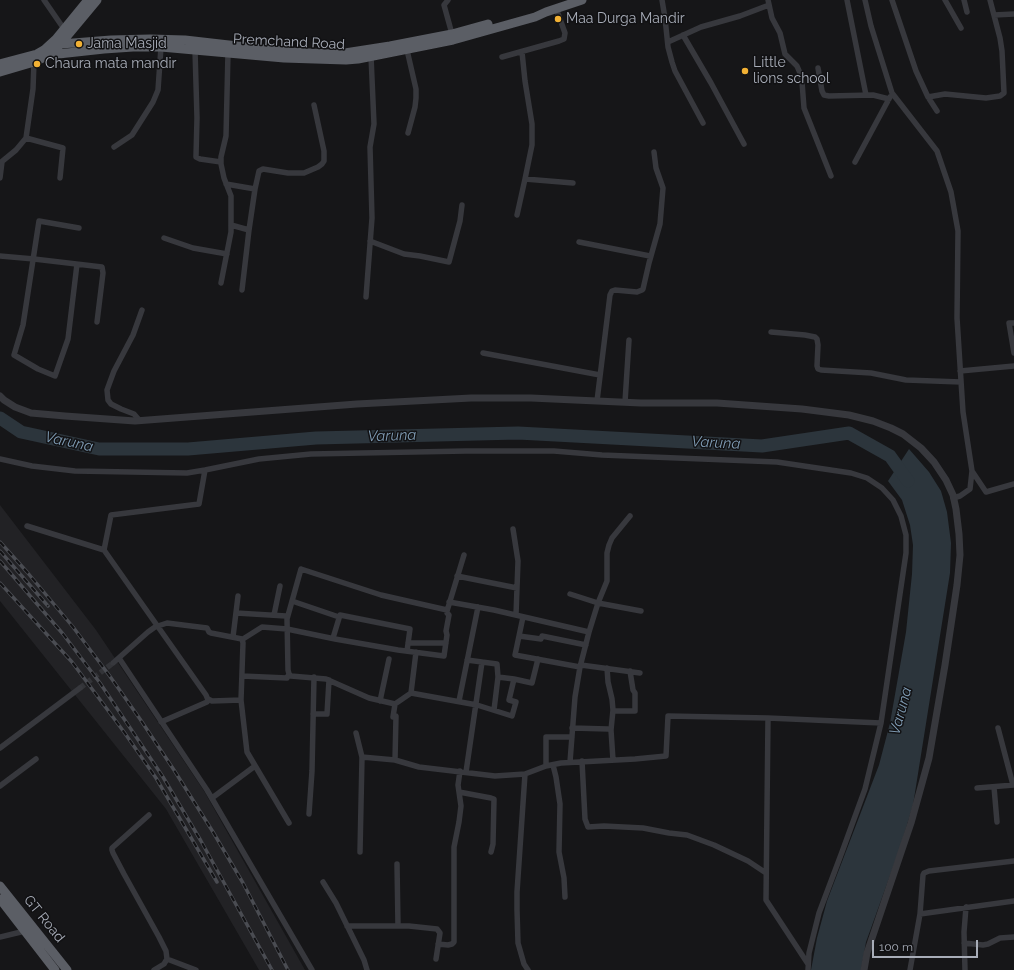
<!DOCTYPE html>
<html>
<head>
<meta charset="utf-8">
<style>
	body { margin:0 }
	#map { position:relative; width:1014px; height:970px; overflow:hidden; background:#161618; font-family:Raleway,sans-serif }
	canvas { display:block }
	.scale { position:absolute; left:872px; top:940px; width:106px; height:18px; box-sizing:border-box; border:2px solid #a8adb8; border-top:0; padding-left:5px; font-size:12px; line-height:14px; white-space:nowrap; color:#a8adb8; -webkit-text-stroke:3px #111113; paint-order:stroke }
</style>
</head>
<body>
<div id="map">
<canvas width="1014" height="970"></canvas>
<div class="scale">100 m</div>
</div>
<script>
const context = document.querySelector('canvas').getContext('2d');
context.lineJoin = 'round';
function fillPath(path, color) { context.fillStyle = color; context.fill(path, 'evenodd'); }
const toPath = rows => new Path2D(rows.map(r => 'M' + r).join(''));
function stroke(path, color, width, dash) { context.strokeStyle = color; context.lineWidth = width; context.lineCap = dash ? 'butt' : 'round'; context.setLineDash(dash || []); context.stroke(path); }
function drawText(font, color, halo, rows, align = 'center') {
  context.font = font + ' Raleway,sans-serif'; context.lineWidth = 3; context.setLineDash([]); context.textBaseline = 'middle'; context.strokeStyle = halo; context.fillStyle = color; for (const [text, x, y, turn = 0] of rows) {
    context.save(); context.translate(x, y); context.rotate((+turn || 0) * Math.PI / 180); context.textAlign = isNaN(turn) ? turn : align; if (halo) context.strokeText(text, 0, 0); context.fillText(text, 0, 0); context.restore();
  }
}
fillPath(toPath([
	[0,505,96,630,204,791,305,970,259,970,166,809,0,601]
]), '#222225');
fillPath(toPath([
	[909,449,929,472,941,491,947,512,951,543,950,573,913,805,900,848,866,942,861,970,811,970,817,938,827,901,879,765,890,723,906,632,912,574,913,545,910,525,902,500,888,481]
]), '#2c353c');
stroke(toPath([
	[0,418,21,432,99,449,188,449,316,438,518,433,762,446,849,433,890,456,908,481]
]), '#2c353c', 13);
stroke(toPath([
	[80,688,113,663]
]), '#333438', 5.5, [5.5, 3]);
stroke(toPath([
	[44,0,64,29],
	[448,0,444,5,452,34],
	[662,0,665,18,668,47,672,62,675,71,703,123],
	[768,0,772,18,780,33,785,54,797,66,800,73,802,82,804,108,831,176],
	[847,0,866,95],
	[865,0,871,26,892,93,937,151,951,192,958,231,957,318,963,412,972,471,986,492,1014,484],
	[892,0,916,71,928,97,937,111],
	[945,0,961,28],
	[964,0,967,12],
	[994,15,1014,14],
	[683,35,711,83,744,144],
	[668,42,701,27,740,16,769,5],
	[195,50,197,118,196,156,196,157,200,159,221,162],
	[407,50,416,89,416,98,415,107,408,133],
	[502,57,559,41,564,39,565,33,556,8],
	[818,68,822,91,824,95,829,96,873,95,889,99],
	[928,97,945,94,986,98,1000,96,1004,93,1002,51,1000,38,990,0],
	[26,138,63,148,60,178],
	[114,147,132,135,153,102,158,90,161,47],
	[855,162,890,97],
	[0,163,16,150,26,138,33,89,34,62],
	[0,178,2,162],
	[525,179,573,183],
	[226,184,255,189],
	[517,215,525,179,532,145,532,124,525,81,522,52],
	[231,225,249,230],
	[164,238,193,248,227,254],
	[370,241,404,254,420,256,449,262,460,221,462,205],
	[579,242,650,256],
	[0,256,34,259,102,267,103,273,97,322],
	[77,264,68,339,55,376,38,369,14,355,23,325,39,221,79,228],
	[221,283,231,232,231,196,224,178,221,164,221,157,226,136,228,53],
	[242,290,249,230,255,189,259,171,263,169,288,173,304,173,318,167,322,164,324,161,324,151,314,105],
	[366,297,372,218,370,147,374,124,371,56],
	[1014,323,1009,323,1014,353],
	[771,332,805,335,815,337,817,339,818,345,817,366,818,369,821,370,871,373,906,380,961,382],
	[483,353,600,375],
	[960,371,1014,366],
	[597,401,610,295,612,291,615,290,637,292,642,290,643,289,649,263,660,224,663,188,656,168,654,152],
	[625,402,629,340],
	[140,421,134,414,121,409,111,404,108,400,107,390,114,371,133,335,142,310],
	[0,459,32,466,75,471,187,473,205,470,259,459,311,454,466,451,554,451,602,455,777,462,851,473,867,478,882,488,893,500,901,516,906,535,906,553,881,723,865,789,842,852,819,913,809,953,808,970],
	[953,498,960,496,970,489,972,471],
	[27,526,104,550,206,695,208,700,207,702,161,722],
	[513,529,518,561,516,615],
	[104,550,111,515,199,504,205,470],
	[457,576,517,588],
	[570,594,598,603,641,611],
	[292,601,339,617],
	[449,602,494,610,589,632],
	[236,613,286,616,287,619],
	[274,615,280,586],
	[523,617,515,655,580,667],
	[519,636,541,639,542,636,586,645],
	[233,637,238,596],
	[333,638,340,615,410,629,407,651],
	[243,639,262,627,287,629,335,639,398,650,444,656,447,635,446,631,449,615,447,613,447,611,464,555],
	[408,643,446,643],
	[119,658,207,790,312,970],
	[482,662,497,664,498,677],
	[113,663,148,632,155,627,167,623,207,628,209,632,211,633,242,639,243,643,241,700,247,752,289,823],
	[581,665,640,673],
	[607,668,608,682,612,699,613,710,611,730],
	[289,674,291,676,326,679,369,698,395,704,393,717,396,716,395,760],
	[242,676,287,678,289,674,288,670,287,619,301,569,381,595,447,610],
	[411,693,416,652],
	[208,699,212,701,241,700],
	[380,701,389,659],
	[459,701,478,607],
	[395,704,411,693,477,705,512,716,516,702,509,700,514,679,532,683,538,659],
	[494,710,498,677,514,679],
	[613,711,635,711,635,693,633,690,630,671],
	[313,714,327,714,329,680],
	[768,718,766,900,808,964],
	[572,728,608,729,611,730,613,760],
	[998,728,1013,785],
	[356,733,362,757,395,760,419,767,495,776,525,774,546,766,561,763,635,759,666,756,668,716,768,718,881,723],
	[0,748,80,688],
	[582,761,585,819,588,827,604,826,643,828,669,833,687,835,714,845,748,861,766,873],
	[570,762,575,697,580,667,589,632,598,603,607,581,607,553,609,545,612,538,630,516],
	[553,765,556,777,560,804,559,852,564,878,565,897],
	[546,766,546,737,572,737],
	[466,772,482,662,467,660],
	[525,774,517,892,517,910,518,943,524,964,528,970],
	[0,786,36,759],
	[994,787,997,822],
	[977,788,1014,785],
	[459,792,491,798,494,799,493,844,491,852],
	[212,798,255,766],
	[309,814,312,771,314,677],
	[149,815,112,848,112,850,113,853,124,874,159,937,166,951,167,959,164,964,154,970],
	[360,852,362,757],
	[397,864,398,926],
	[323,882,336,903,364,960,367,970],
	[920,914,1014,901],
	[347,926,409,926,437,929,440,933,436,959],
	[0,937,25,931],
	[964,943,983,945,988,944,1000,938,1014,937],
	[438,944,448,945,452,944,454,942,454,847,459,822,461,806,458,785,460,771],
	[167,959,196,970],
	[910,970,920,914,923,875,924,873,929,871,1014,861],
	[965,970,964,932,966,907]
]), '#37383d', 5.5);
stroke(toPath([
	[0,396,4,400,15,407,31,413,65,416,135,421,357,404,471,398,531,398,641,403,717,403,802,409,849,415,873,421,891,428,903,434,921,448,934,462,946,480,953,495,956,509,959,534,960,555,957,585,945,665,929,758,911,823,867,953,864,970]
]), '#37383d', 7);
stroke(toPath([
	[61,44,111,40,150,39,185,40,290,52,331,54,345,53,390,46,452,34,488,24],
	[49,55,104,49,133,47,161,47,284,58,346,60,358,59,453,40,535,17,546,12,582,0],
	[0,64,37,54,44,50,56,39,88,0],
	[0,72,34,62,43,58,57,48,97,0],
	[0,886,67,970],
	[0,899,55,970]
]), '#5b5e65', 9);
const rail = toPath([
	[0,542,27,572,73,627,109,675,140,719,174,770,213,832,243,883,288,970],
	[0,551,48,606],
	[0,561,63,634,100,683,163,777,201,841,272,970],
	[0,583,72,662,124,732,156,778,217,882]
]);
stroke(rail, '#4a4c52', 3.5);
stroke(rail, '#111113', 2, [6]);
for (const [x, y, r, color] of [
	[558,19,4,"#f2b134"],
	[79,44,4,"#f2b134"],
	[37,64,4,"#f2b134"],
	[745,71,4,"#f2b134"]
]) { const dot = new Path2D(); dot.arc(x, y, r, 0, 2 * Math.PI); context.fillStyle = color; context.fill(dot); stroke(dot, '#111113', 1.5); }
drawText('14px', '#a8adb8', '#111113', [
	["Maa Durga Mandir",566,19],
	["Jama Masjid",87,44],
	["Little",753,63],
	["lions school",753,79],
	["Chaura mata mandir",45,64]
], 'left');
drawText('14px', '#a8adb8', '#111113', [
	["Premchand Road",289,42,3],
	["GT Road",44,919,51]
]);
drawText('italic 15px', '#7f9bb3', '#111113', [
	["Varuna",392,436,-2],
	["Varuna",69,442,12],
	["Varuna",716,443,3],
	["Varuna",901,711,-75]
]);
</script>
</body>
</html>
